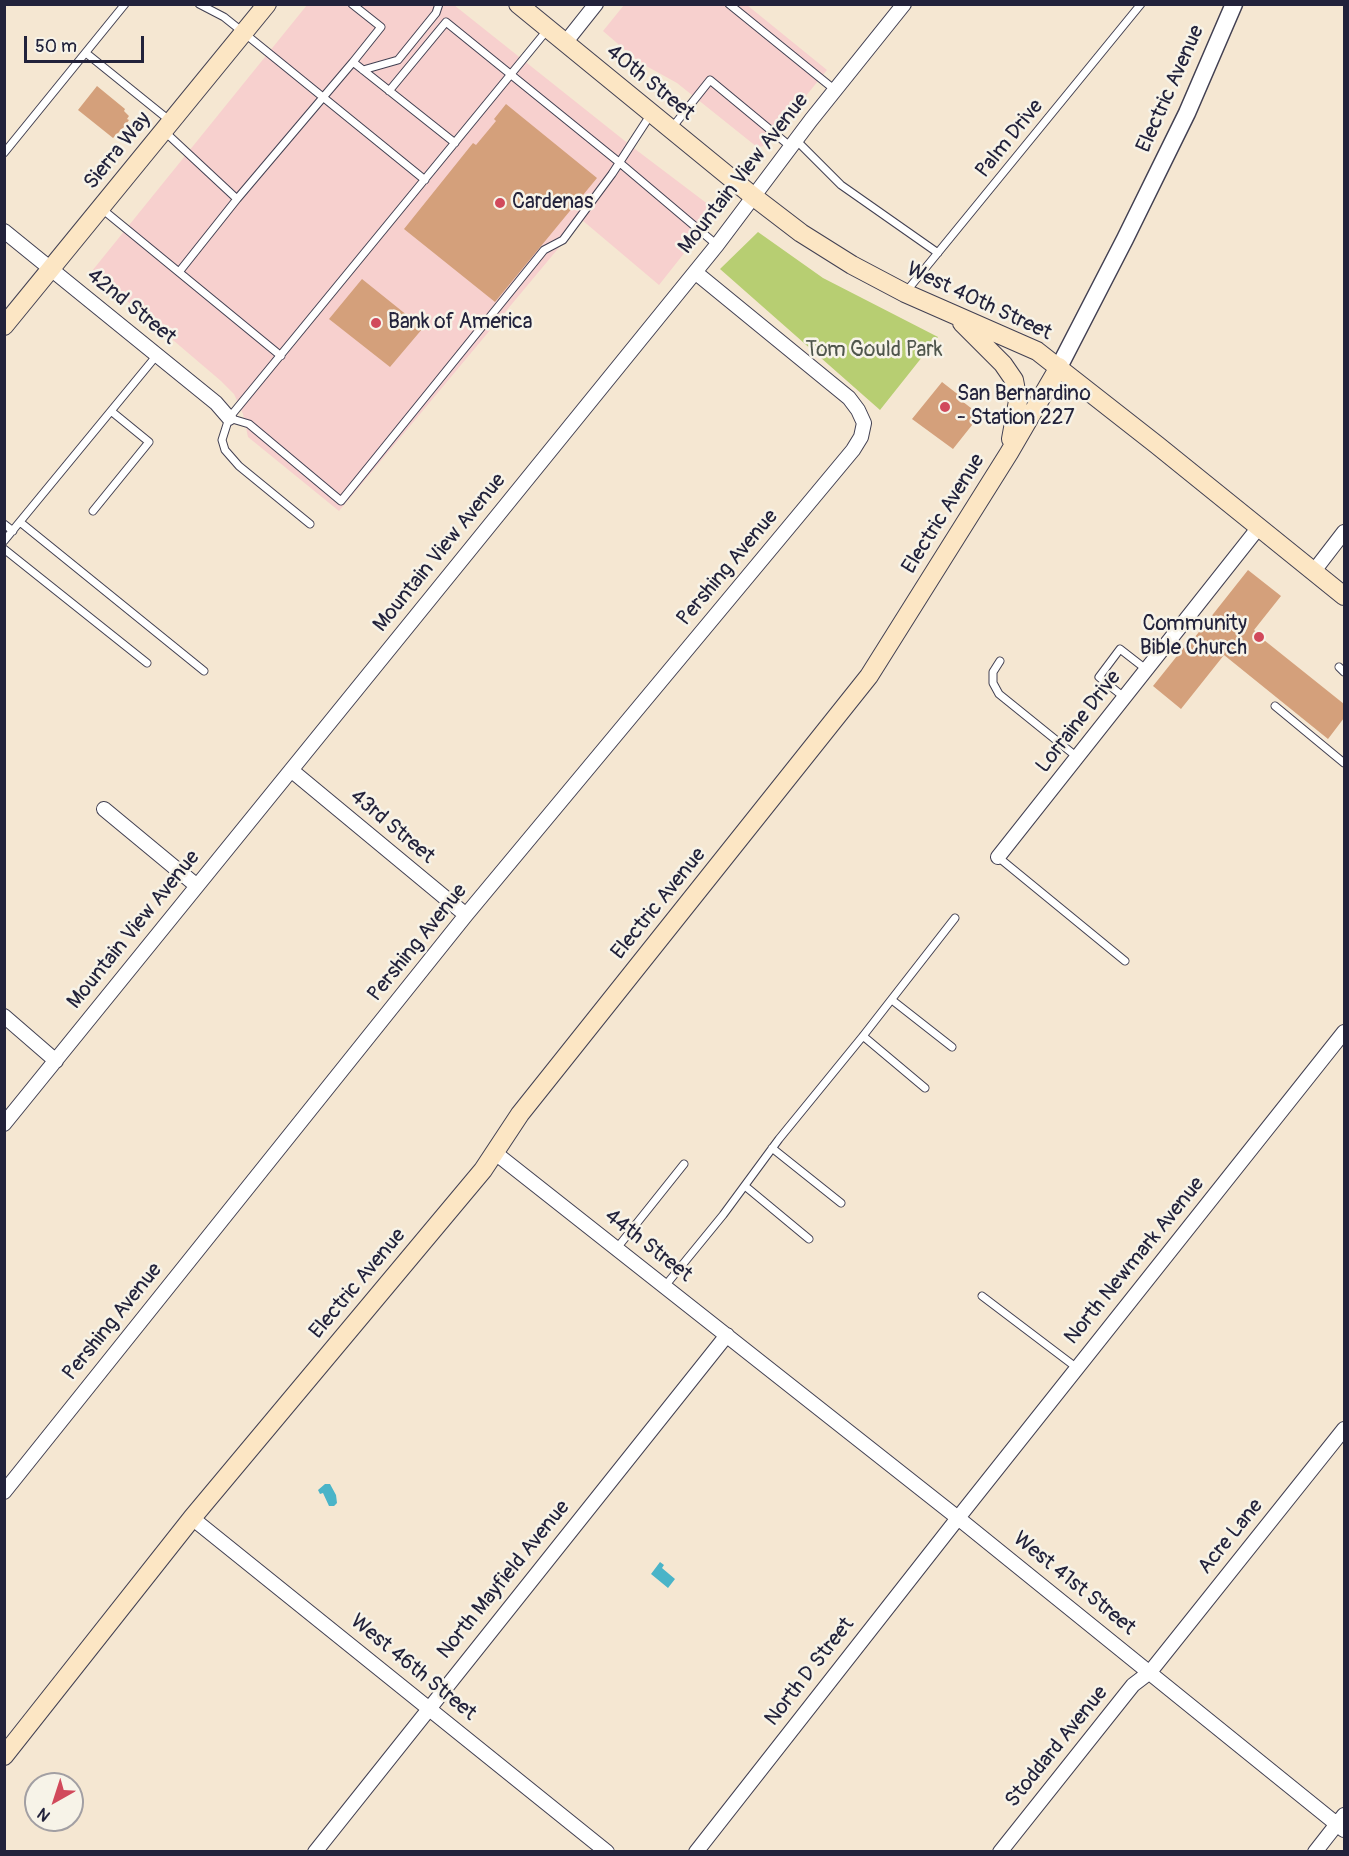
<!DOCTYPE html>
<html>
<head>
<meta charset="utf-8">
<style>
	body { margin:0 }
	#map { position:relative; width:1349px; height:1856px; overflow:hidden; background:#f5e7d2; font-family:Pangolin,sans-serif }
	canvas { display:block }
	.frame { position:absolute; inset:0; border:6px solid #22223b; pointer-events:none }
	.north { position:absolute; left:24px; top:1772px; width:60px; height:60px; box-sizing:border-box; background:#f7f3e8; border:2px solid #a29fa3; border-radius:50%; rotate:219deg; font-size:16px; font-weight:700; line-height:24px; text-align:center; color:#22223b }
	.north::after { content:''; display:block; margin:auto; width:21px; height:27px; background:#d1495b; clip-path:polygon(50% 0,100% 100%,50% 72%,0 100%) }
	.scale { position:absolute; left:24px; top:36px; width:120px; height:27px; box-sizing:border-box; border:3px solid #22223b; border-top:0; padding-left:8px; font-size:18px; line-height:21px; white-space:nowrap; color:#22223b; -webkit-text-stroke:4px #f7f3e8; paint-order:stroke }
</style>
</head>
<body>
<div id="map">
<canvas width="1349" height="1856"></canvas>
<div class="frame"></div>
<div class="north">N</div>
<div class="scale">50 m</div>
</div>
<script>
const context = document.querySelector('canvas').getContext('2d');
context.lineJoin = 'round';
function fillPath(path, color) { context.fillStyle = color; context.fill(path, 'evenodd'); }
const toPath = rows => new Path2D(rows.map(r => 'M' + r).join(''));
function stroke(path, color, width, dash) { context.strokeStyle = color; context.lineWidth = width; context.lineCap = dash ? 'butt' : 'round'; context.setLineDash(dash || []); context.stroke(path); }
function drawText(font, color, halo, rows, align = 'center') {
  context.font = font + ' Pangolin,sans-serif'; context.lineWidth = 5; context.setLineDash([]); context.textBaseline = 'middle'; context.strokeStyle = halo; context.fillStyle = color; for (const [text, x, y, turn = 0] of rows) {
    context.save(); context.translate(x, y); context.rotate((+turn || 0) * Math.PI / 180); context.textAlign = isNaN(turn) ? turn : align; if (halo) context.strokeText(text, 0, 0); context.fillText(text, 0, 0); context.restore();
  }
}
fillPath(toPath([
	[307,5,454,5,635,149,709,205,712,218,659,285,582,220,339,511,248,437,243,414,234,394,221,381,92,271],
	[624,5,747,5,827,70,765,146,757,147,677,83,639,62,603,31]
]), '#f7d0ce');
fillPath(toPath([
	[758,232,823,278,938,337,880,410,720,269]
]), '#b7ce72');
fillPath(toPath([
	[325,1484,330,1484,336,1495,337,1503,334,1506,329,1506,323,1493,320,1494,318,1490],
	[660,1562,664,1565,662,1568,675,1579,668,1588,651,1574]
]), '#4ab4c8');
fillPath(toPath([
	[97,86,125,109,124,111,129,116,127,119,129,120,124,127,113,138,78,110],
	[506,104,597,178,495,302,404,229,473,143,476,145,496,121,494,119],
	[362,279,423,328,390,367,329,319],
	[942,382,960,396,958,398,980,415,953,449,912,419],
	[1248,570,1281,596,1254,630,1260,635,1259,636,1344,704,1344,718,1328,739,1224,655,1181,709,1153,686,1189,641,1191,642]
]), '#d4a07b');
const service = toPath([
	[199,4,224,17,244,33,425,180],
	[352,4,381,27,353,62],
	[729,4,835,90],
	[86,53,169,120],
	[363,70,398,60,436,13,439,4],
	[389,91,446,22,620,163,717,245],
	[671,129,710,80,791,147],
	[164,131,237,199],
	[796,140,841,185,938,253],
	[4,153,125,4],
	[102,209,281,356],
	[179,272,237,199,353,62,455,143],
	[905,293,1141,4],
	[229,418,249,424,341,501,544,250,563,240,612,174,651,114],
	[93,511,149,442,111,411],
	[20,522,204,671],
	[4,524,13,531],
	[310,524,239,466,225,450,222,440,229,418,548,29],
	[4,541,157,355],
	[4,549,147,663],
	[1000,661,993,672,993,683,999,694,1077,757],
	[1339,667,1344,672],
	[1125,698,1099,677,1120,649,1147,670],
	[1275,706,1344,763],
	[998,857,1125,961],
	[892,1000,952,1047],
	[863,1036,925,1088],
	[772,1148,841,1203],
	[745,1186,809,1239],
	[617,1248,684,1164],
	[665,1286,723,1215,779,1139,863,1036,955,918],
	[982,1296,1077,1368]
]);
const minor = toPath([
	[565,43,596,4],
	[4,231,216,403,229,418],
	[1314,571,1344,532],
	[291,770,466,915],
	[104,809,197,886],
	[998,857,1259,527],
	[4,1016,56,1061],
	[4,1124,717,245,811,120,904,4],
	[494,1152,958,1518,1344,1830],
	[4,1492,466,915,853,450,861,437,864,423,858,410,849,398,695,272],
	[192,1518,607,1852],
	[315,1852,727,1335],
	[696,1852,958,1518,1344,1032],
	[1000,1852,1133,1685,1150,1672,1344,1429],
	[1315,1852,1344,1815]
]);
const tertiary = toPath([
	[1059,367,1125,239,1187,113,1234,4]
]);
const secondary = toPath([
	[518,4,754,197,801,233,852,265,905,293,1037,351,1157,445,1344,596],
	[962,323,1003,364,1014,380,1018,401,1011,439],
	[4,326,267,4],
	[4,1756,192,1518,483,1170,520,1114,869,676,1009,453,1059,367]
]);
stroke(service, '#424052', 9);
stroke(minor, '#424052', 16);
stroke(tertiary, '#424052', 19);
stroke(secondary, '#424052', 20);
stroke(service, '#fff', 7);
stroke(minor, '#fff', 14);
stroke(tertiary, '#fff', 16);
stroke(secondary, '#fce6c4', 18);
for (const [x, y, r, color] of [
	[500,203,6,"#d1495b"],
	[376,323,6,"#d1495b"],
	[945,407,6,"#d1495b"],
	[1259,637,6,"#d1495b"]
]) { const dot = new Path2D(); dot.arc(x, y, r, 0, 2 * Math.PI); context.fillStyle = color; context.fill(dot); stroke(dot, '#f7f3e8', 2); }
drawText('21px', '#22223b', '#f7f3e8', [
	["40th Street",650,83,39],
	["Electric Avenue",1171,89,-66],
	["Palm Drive",1010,139,-51],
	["Sierra Way",118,151,-51],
	["Mountain View Avenue",744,174,-52],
	["West 40th Street",979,302,25],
	["42nd Street",131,307,39],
	["Electric Avenue",944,514,-58],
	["Mountain View Avenue",440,553,-51],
	["Pershing Avenue",728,568,-50],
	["Lorraine Drive",1079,722,-52],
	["43rd Street",392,827,40],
	["Electric Avenue",659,904,-51],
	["Mountain View Avenue",134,930,-51],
	["Pershing Avenue",418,943,-51],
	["44th Street",648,1246,38],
	["North Newmark Avenue",1135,1261,-51],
	["Electric Avenue",358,1284,-50],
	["Pershing Avenue",113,1322,-51],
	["Acre Lane",1231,1537,-51],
	["North Mayfield Avenue",504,1580,-51],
	["West 41st Street",1074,1584,39],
	["West 46th Street",413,1668,39],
	["North D Street",810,1672,-52],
	["Stoddard Avenue",1057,1747,-51]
]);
drawText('21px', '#22223b', '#f7f3e8', [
	["Cardenas",512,203],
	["Bank of America",388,323],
	["San Bernardino",957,395],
	["- Station 227",957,419],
	["Community",1247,625,"right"],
	["Bible Church",1247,649,"right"]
], 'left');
drawText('21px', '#4f564c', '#f7f3e8', [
	["Tom Gould Park",874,351]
]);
</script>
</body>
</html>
